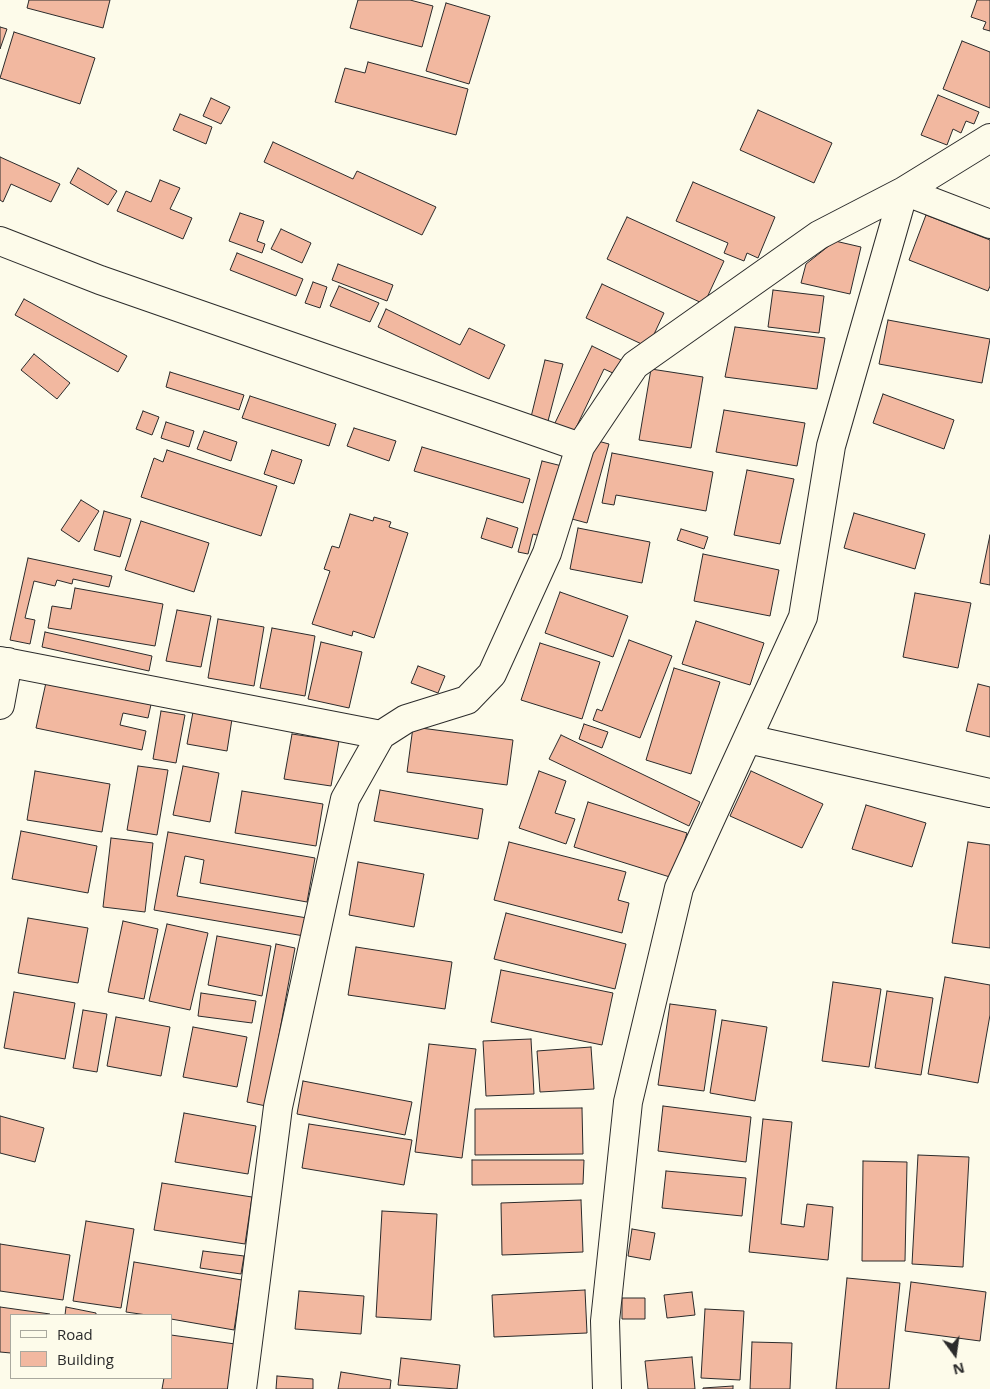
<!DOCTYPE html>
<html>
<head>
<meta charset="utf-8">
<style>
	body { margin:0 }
	#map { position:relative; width:990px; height:1389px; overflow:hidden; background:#fdfbea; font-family:"Open Sans",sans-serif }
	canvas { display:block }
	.legend { position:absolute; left:10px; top:1314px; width:162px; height:65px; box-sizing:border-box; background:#fdfbea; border:1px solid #a9a89e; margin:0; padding:6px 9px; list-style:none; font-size:15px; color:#2b2b2b }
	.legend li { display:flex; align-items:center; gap:10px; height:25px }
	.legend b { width:25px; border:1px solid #a9a89e }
	.north { position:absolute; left:930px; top:1329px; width:50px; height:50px; -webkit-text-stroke:4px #fdfbea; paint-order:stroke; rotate:166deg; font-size:14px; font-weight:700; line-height:20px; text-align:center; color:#2b2b2b }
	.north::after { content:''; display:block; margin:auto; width:18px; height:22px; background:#2b2b2b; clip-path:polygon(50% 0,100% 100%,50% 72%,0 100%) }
</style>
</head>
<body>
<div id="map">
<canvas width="990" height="1389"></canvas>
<ul class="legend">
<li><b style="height:6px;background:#fdfbea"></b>Road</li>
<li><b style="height:14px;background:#f2b8a0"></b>Building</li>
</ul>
<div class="north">N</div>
</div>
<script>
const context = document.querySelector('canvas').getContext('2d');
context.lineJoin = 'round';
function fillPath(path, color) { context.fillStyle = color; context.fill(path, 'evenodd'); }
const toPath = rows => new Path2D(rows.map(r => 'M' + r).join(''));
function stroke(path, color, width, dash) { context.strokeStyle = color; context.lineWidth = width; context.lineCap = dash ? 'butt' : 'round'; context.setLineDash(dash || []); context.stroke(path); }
const building = toPath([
	[29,0,110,0,103,28,27,8,29,0],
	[358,0,410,0,433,6,422,47,350,28,358,0],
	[977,0,990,0,990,31,983,29,986,22,971,17,977,0],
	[446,3,490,16,469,84,426,71,446,3],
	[0,27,7,29,0,49,0,27],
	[14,32,95,58,80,104,0,78,14,32],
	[962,41,990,52,990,108,943,89,962,41],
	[368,62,468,89,456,135,335,102,345,68,365,73,368,62],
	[938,95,979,112,974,124,966,121,961,133,953,129,947,145,921,135,938,95],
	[211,98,230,107,221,124,203,116,211,98],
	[758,110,832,143,814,183,740,150,758,110],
	[180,114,212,127,206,144,173,130,180,114],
	[273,142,353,179,357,171,436,207,422,235,264,162,273,142],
	[0,157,60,184,51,202,11,184,3,202,0,200,0,157],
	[78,168,117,191,108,205,70,183,78,168],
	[160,180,180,188,170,209,192,218,183,239,117,211,126,191,151,202,160,180],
	[693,182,775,217,758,258,747,253,744,261,724,253,728,243,676,221,693,182],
	[240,213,264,221,257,241,265,244,262,253,229,241,240,213],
	[926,215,990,240,990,286,988,291,909,260,926,215],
	[627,217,724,261,704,304,607,259,627,217],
	[281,229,311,243,302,263,271,249,281,229],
	[835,241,861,247,850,294,801,283,806,264,835,241],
	[237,253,303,279,296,296,230,270,237,253],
	[338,264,393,285,387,301,332,280,338,264],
	[313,282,327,287,320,308,305,303,313,282],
	[602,284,664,313,648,347,586,318,602,284],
	[339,286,379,303,370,322,330,306,339,286],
	[773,290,824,296,819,333,768,327,773,290],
	[24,299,127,356,118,372,15,315,24,299],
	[386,309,460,345,469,328,505,345,489,379,378,327,386,309],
	[888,320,990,339,982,383,879,364,888,320],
	[735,327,825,338,817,389,725,377,735,327],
	[592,346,621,360,615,374,604,369,573,434,554,425,592,346],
	[34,354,70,383,57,399,21,370,34,354],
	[545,360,563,364,548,421,531,417,545,360],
	[651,369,703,377,691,448,639,440,651,369],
	[170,372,244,395,239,410,166,387,170,372],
	[883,394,954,420,944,449,873,423,883,394],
	[250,396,336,424,329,446,242,418,250,396],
	[724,410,805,423,797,466,716,452,724,410],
	[143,411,159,417,152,435,136,429,143,411],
	[166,422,194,431,189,447,161,438,166,422],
	[354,428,396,441,389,461,347,446,354,428],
	[204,431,237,442,231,461,197,449,204,431],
	[594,440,609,444,587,523,572,519,594,440],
	[422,447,530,479,523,503,414,471,422,447],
	[167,450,277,486,261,536,141,497,154,458,163,462,167,450],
	[272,450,302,460,294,484,264,474,272,450],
	[612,453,713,472,706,511,616,495,614,505,602,503,612,453],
	[542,461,562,466,544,537,533,534,528,554,518,552,542,461],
	[747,470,794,479,780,544,734,535,747,470],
	[81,500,99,511,79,542,61,530,81,500],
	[104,511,131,519,120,557,94,550,104,511],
	[854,513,925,534,915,569,844,548,854,513],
	[350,514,373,521,374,517,391,522,389,527,408,533,374,638,353,631,352,636,312,624,330,571,324,569,332,546,339,548,350,514],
	[487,518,518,528,512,548,481,538,487,518],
	[141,521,209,543,194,592,125,570,141,521],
	[578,528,650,542,642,583,570,569,578,528],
	[681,529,708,537,704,549,677,540,681,529],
	[990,535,990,585,980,583,990,535],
	[703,554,779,570,770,616,694,601,703,554],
	[28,558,112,576,109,587,73,579,72,584,57,580,55,586,34,581,25,618,35,620,30,644,10,640,28,558],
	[75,588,163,604,155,646,48,628,52,606,71,609,75,588],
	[560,592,628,616,613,657,545,633,560,592],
	[915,593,971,603,958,668,903,657,915,593],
	[177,610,211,616,201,667,166,661,177,610],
	[218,619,264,627,254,686,208,678,218,619],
	[696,621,764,643,750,685,682,664,696,621],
	[272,628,315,636,305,696,260,688,272,628],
	[45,632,152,656,149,671,42,647,45,632],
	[629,640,672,656,640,738,593,720,597,709,602,711,629,640],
	[321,642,362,652,349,708,308,699,321,642],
	[540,643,600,662,582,719,521,700,540,643],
	[418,666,445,676,438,693,411,683,418,666],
	[674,668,720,682,691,774,646,760,674,668],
	[47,678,152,700,148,718,123,713,120,725,146,731,142,750,36,728,47,678],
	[978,684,990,687,990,737,966,731,978,684],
	[161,711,185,715,176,763,153,759,161,711],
	[193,712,232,719,227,751,187,744,193,712],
	[584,724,608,732,602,748,579,739,584,724],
	[413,727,513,740,507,785,407,772,413,727],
	[292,734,339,741,331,786,284,779,292,734],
	[561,735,700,802,689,826,549,759,561,735],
	[138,766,168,770,157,835,127,830,138,766],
	[183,766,219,773,210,822,173,815,183,766],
	[35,771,110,784,102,832,27,820,35,771],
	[539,771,566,781,555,813,575,819,566,844,519,828,539,771],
	[751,771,823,804,802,848,730,816,751,771],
	[380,790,483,809,478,839,374,821,380,790],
	[242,791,323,804,316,846,235,833,242,791],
	[588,802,687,833,673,878,574,847,588,802],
	[866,805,926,823,912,867,852,849,866,805],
	[21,831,97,846,88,893,12,879,21,831],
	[168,832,315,858,307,902,200,883,204,860,185,856,177,896,307,918,304,936,154,910,168,832],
	[111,838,153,843,145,912,103,907,111,838],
	[509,842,626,872,618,900,629,903,622,933,494,900,509,842],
	[968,842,990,845,990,948,952,943,968,842],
	[358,862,424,874,414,927,349,915,358,862],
	[506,913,626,944,615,989,494,959,506,913],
	[28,918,88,928,78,983,18,973,28,918],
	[123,921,158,929,144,999,108,992,123,921],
	[167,924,208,933,190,1010,149,1001,167,924],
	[217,936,271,946,262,996,208,985,217,936],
	[276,944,295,948,266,1106,247,1102,276,944],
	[356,947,452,962,445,1009,348,995,356,947],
	[501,970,613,993,602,1045,491,1022,501,970],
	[945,977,990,985,990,1015,978,1083,928,1074,945,977],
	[833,982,881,989,869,1067,822,1061,833,982],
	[887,991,933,998,921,1075,875,1068,887,991],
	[14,992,75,1003,65,1059,4,1048,14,992],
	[201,993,256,1001,252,1023,198,1016,201,993],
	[670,1004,716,1010,704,1091,658,1085,670,1004],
	[83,1010,107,1014,97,1072,73,1068,83,1010],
	[116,1017,170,1027,161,1076,107,1066,116,1017],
	[722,1020,767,1027,755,1101,710,1093,722,1020],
	[193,1027,247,1037,237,1087,183,1077,193,1027],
	[531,1039,534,1094,486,1096,483,1041,531,1039],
	[429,1044,476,1049,462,1158,415,1152,429,1044],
	[591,1047,594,1089,540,1092,537,1051,591,1047],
	[303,1081,412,1102,405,1135,297,1114,303,1081],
	[663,1106,751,1117,746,1162,658,1151,663,1106],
	[582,1108,583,1154,475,1155,475,1109,582,1108],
	[184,1113,256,1126,248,1174,175,1162,184,1113],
	[0,1116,44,1128,35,1162,0,1153,0,1116],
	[763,1119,792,1122,781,1224,804,1227,807,1204,833,1207,828,1260,749,1252,763,1119],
	[309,1124,412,1140,404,1185,302,1168,309,1124],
	[918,1155,969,1157,963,1267,912,1264,918,1155],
	[472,1160,584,1160,583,1184,472,1185,472,1160],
	[863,1161,907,1162,905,1261,862,1261,863,1161],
	[666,1171,746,1178,742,1216,662,1208,666,1171],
	[162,1183,252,1197,245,1244,154,1230,162,1183],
	[581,1200,583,1252,502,1255,501,1203,581,1200],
	[382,1211,437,1214,431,1320,376,1317,382,1211],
	[86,1221,134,1229,121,1308,73,1301,86,1221],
	[632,1229,655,1233,650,1260,628,1256,632,1229],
	[0,1244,70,1255,63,1300,0,1291,0,1244],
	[203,1251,244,1256,241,1274,200,1268,203,1251],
	[134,1262,242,1280,234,1330,171,1319,171,1315,147,1315,126,1312,134,1262],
	[847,1278,900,1283,889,1389,836,1389,847,1278],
	[911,1282,986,1292,980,1341,905,1331,911,1282],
	[585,1290,587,1333,494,1337,492,1295,585,1290],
	[299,1291,364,1296,361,1334,295,1329,299,1291],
	[692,1292,695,1315,667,1318,664,1295,692,1292],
	[622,1298,645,1298,645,1319,622,1319,622,1298],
	[0,1307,50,1314,50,1315,11,1315,11,1353,0,1352,0,1307],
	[66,1307,96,1313,96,1315,65,1315,66,1307],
	[705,1309,744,1311,740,1380,701,1378,705,1309],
	[171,1335,235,1344,228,1389,162,1389,164,1378,171,1378,171,1335],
	[752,1342,792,1343,790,1389,750,1389,752,1342],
	[692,1357,695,1389,648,1389,645,1361,692,1357],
	[401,1358,460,1365,457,1389,398,1385,401,1358],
	[341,1372,391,1380,390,1389,338,1389,341,1372],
	[277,1376,313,1379,313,1389,276,1389,277,1376],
	[733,1386,733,1389,703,1389,703,1388,733,1386]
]);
fillPath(building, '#f2b8a0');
stroke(building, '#2b2b2b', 1);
const minor = toPath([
	[904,191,990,224],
	[0,241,100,280,580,447],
	[0,661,381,735],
	[0,705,8,662],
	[748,739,990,793],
	[242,1389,278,1107,345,799,381,735,406,719,467,700,492,674,547,553,580,447,635,365,819,235,904,191,990,138],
	[607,1389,605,1321,628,1102,679,888,803,617,831,446,904,191]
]);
stroke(minor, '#2b2b2b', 30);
stroke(minor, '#fdfbea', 28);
</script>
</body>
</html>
